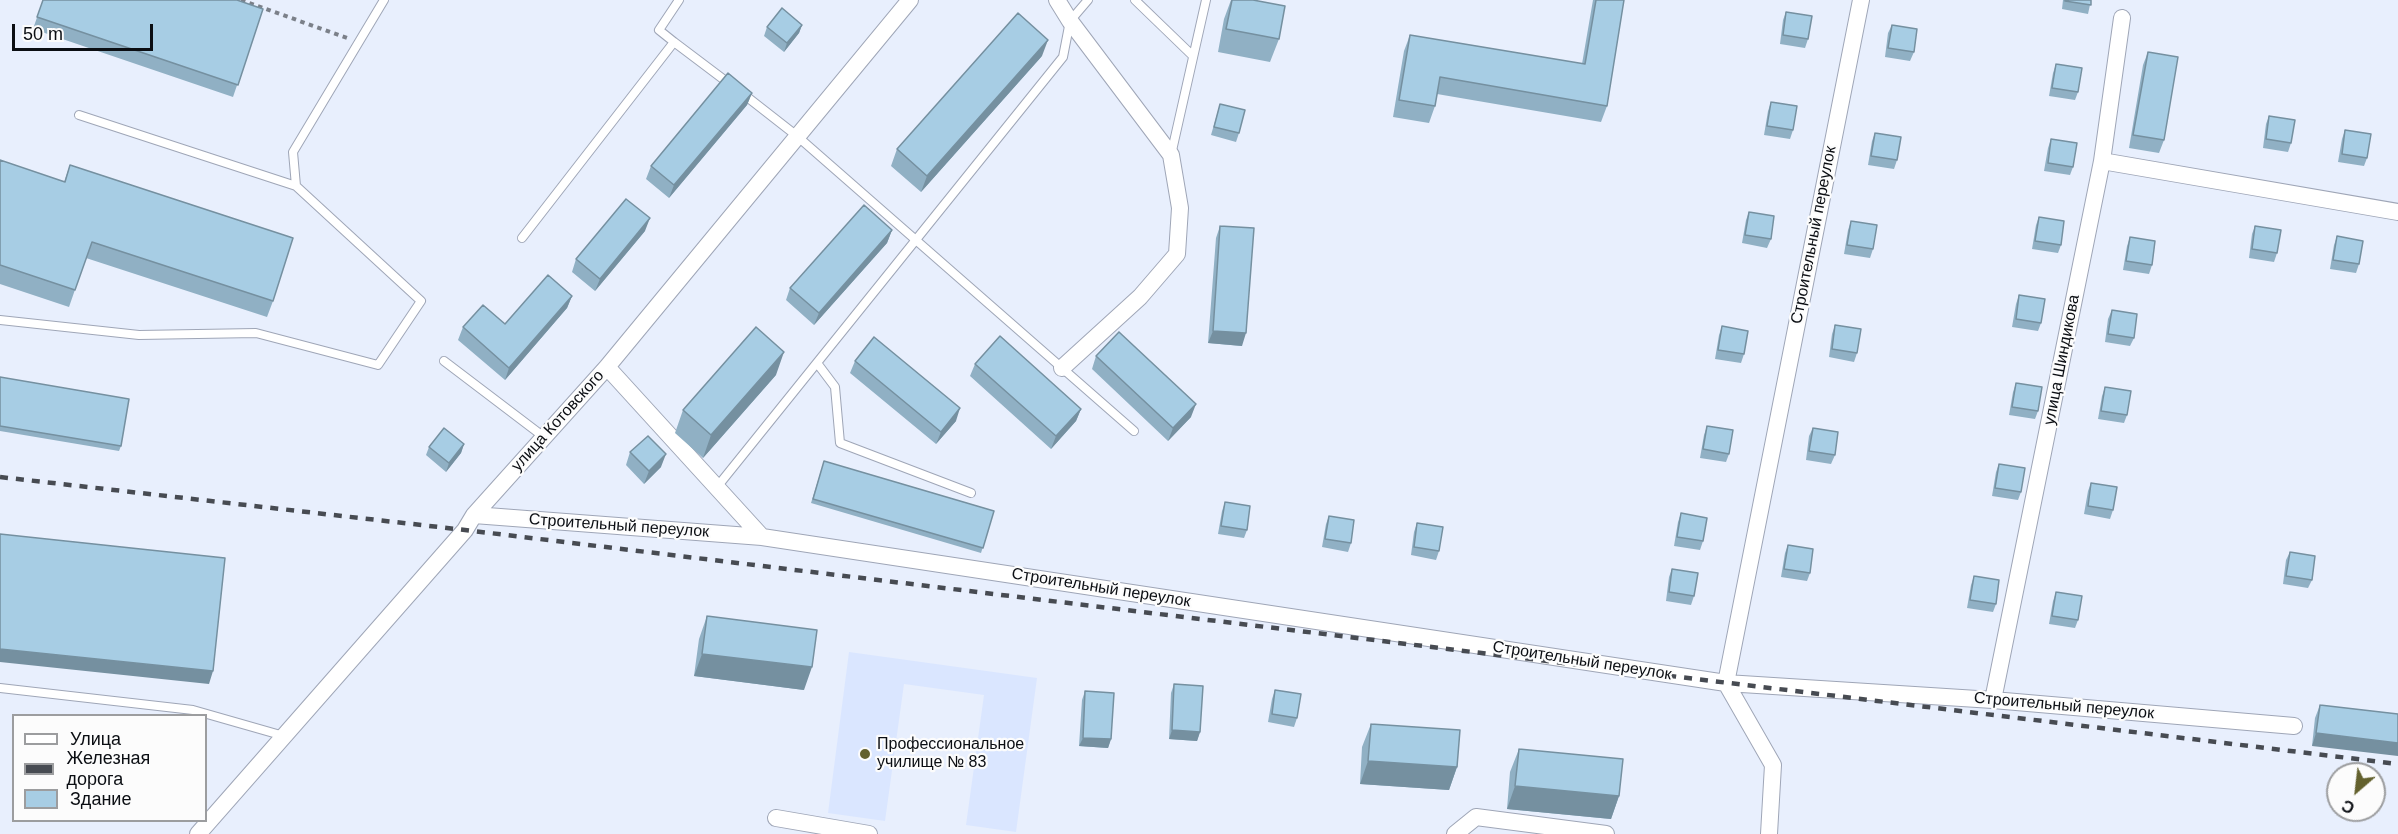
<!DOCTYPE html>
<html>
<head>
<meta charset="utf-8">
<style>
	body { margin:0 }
	#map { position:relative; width:2398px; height:834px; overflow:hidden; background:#e8effd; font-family:Arial,sans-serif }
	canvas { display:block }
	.legend { position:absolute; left:12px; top:714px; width:195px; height:108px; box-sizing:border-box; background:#fcfcfc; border:2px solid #9c9d9f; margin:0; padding:8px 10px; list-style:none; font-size:18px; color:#0b0e13 }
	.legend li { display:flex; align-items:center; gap:12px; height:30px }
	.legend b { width:30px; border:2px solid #9c9d9f }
	.north { position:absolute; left:2326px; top:762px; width:60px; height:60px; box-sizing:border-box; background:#fcfcfc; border:2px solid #9c9d9f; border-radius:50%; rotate:208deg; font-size:16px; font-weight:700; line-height:24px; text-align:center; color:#0b0e13 }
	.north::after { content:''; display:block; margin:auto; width:21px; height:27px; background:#63612e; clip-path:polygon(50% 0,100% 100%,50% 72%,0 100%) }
	.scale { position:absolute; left:12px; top:24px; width:141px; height:27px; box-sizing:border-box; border:3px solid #0b0e13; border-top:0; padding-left:8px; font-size:18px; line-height:21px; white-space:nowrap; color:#0b0e13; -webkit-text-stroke:4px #fcfcfc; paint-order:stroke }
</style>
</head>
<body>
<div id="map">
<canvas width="2398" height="834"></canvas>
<ul class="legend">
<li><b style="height:8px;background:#fff"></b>Улица</li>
<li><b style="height:8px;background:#474b52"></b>Железная дорога</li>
<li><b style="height:16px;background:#a7cde4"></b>Здание</li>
</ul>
<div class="north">С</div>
<div class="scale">50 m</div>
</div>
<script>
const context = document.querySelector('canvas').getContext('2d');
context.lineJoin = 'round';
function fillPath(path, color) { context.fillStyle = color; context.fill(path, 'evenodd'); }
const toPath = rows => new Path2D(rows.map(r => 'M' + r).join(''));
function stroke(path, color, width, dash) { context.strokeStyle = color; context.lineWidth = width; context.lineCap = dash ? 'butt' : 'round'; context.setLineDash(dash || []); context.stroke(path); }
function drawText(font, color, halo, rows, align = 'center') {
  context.font = font + ' Arial,sans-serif'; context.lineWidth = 4.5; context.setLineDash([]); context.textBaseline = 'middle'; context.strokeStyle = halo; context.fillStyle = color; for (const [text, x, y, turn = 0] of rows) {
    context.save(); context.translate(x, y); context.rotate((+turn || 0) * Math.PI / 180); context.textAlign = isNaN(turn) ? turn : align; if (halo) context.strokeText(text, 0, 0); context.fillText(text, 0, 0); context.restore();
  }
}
fillPath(toPath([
	[849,652,1037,678,1016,832,966,825,984,695,904,684,885,821,828,813]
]), '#dae6ff');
const service = toPath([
	[1135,0,1193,56],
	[674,42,659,30,679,0],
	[742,93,797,136,1134,431],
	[79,115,296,186],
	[1171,155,1206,0],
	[522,238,674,42,731,85],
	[0,320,139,335,256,333,378,365,421,301,296,186,293,152,384,0],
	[444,361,544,437],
	[817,363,835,387,840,443,971,493],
	[717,487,1063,57,1070,21,1088,0],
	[0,688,193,710,284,736]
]);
const minor = toPath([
	[1057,0,1070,21,1171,155,1180,208,1177,254,1140,297,1062,368],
	[2102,161,2398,212],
	[607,367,762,537],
	[474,515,762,537,1726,683,1993,700,2294,726],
	[1993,700,2102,161,2122,18],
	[776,818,869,834],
	[198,834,465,530,474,515,607,367,910,0],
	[1455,834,1476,817,1606,834],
	[1769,834,1773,765,1726,683,1861,0]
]);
stroke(service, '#9fa6b7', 10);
stroke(minor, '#9fa6b7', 18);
stroke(toPath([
	[241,0,347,38]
]), '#7b8089', 4, [4.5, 4.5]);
stroke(service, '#fff', 8);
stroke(minor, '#fff', 16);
stroke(toPath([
	[0,477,465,530,2398,764]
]), '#474b52', 4.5, [8, 8]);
fillPath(toPath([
	[43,0,263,9,233,97,33,29],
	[1231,0,1253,0,1279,39,1270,62,1218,52,1224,19],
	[1593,0,1624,0,1607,106,1601,122,1437,94,1435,106,1429,123,1393,117,1404,51,1410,35,1582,64],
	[2063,0,2091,0,2088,14,2062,9],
	[1786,12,1808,39,1805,48,1780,44,1783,20],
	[802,25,799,33,784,52,764,36,767,27],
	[1892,25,1914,52,1910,61,1885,57,1888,33],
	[2148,52,2164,140,2159,153,2129,148,2143,65],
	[1042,56,921,192,891,166,897,149],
	[2056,64,2078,92,2075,100,2049,96,2053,73],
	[752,93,747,105,669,198,646,179,651,166],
	[1771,102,1793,130,1790,139,1764,135,1768,111],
	[1220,104,1239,133,1236,142,1211,135],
	[2269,116,2291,143,2288,152,2263,148,2266,124],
	[2345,130,2367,158,2364,166,2338,162,2342,139],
	[1875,133,1897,160,1894,169,1868,165,1872,141],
	[2051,139,2073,167,2070,175,2044,171,2048,148],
	[0,160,64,182,70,165,273,301,267,317,86,258,69,307,0,284],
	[1749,212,1771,239,1767,248,1742,243,1746,220],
	[2039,217,2061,245,2058,253,2032,249,2036,225],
	[1851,221,1873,249,1870,258,1844,254,1848,230],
	[1220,226,1242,346,1208,343,1216,238],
	[2255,226,2277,253,2274,262,2249,258,2252,234],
	[892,230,887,243,814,325,786,300,790,288],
	[645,231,595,291,572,272,576,259],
	[2337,236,2359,264,2356,273,2330,269,2334,245],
	[2130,237,2152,265,2149,274,2123,270,2127,246],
	[2019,295,2041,323,2038,331,2012,327,2016,304],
	[572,296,567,308,505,380,458,340,463,327,505,324],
	[2112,310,2134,338,2130,346,2105,342,2108,319],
	[1835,325,1857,353,1854,362,1829,357,1832,334],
	[1722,326,1744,354,1741,363,1715,359,1719,335],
	[1096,356,1191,417,1168,441,1092,369],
	[855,361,956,421,936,444,850,373],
	[975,364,1081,409,1076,421,1051,449,970,376],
	[776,375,703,458,675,433,683,410],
	[0,377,121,446,119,451,0,431],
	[2016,383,2038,411,2035,419,2009,415,2013,392],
	[2105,387,2127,415,2124,423,2098,419,2102,396],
	[1707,426,1729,454,1726,462,1700,458,1704,435],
	[1813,428,1835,455,1831,464,1806,460,1809,436],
	[464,444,461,453,446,472,426,455,429,447],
	[630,452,661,467,644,484,626,465],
	[824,461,994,511,981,553,811,503],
	[1999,464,2021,492,2018,500,1992,496,1996,472],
	[2091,483,2113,510,2110,519,2084,514,2088,491],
	[1225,502,1247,530,1244,538,1218,534,1222,511],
	[1681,513,1703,541,1700,550,1674,546,1678,522],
	[1329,516,1351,543,1348,552,1322,547,1326,524],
	[1417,523,1439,551,1436,560,1411,555,1414,532],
	[1788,545,1810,573,1807,581,1781,577,1785,553],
	[2290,552,2312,580,2308,588,2283,584,2286,560],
	[1672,569,1694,596,1691,605,1666,601,1669,577],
	[1974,576,1996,604,1993,612,1967,608,1971,585],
	[2056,592,2078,620,2075,628,2049,624,2053,601],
	[707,616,804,690,694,676,699,639],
	[1174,684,1200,732,1197,741,1169,739,1171,693],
	[1275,690,1297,718,1294,727,1268,722,1272,699],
	[1085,691,1111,739,1108,748,1079,746,1082,700],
	[2320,705,2398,714,2312,746,2315,718],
	[1371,724,1457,767,1449,790,1360,784,1362,747],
	[1519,749,1619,796,1611,819,1507,809,1510,772]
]), '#90b0c4');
fillPath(toPath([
	[802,25,799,33,784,52,787,43],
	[1048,40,1042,56,921,192,927,176],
	[752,93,747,105,669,198,674,185],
	[650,218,645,231,595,291,600,279],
	[892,230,887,243,814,325,819,313],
	[572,296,567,308,505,380,509,368],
	[1213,331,1246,333,1242,346,1208,343],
	[784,352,776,375,703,458,711,435],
	[1196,404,1191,417,1168,441,1173,428],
	[960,408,956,421,936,444,941,432],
	[1081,409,1076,421,1051,449,1056,436],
	[464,444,461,453,446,472,449,463],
	[666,454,661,467,644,484,649,471],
	[0,649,213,671,209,684,0,662],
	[702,654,812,667,804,690,694,676],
	[1172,730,1200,732,1197,741,1169,739],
	[2316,733,2398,743,2398,756,2312,746],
	[1083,738,1111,739,1108,748,1079,746],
	[1368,761,1457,767,1449,790,1360,784],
	[1515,786,1619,796,1611,819,1507,809]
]), '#7590a0');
const building = toPath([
	[43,0,237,0,263,9,238,85,37,17,43,0],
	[1232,0,1253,0,1285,6,1279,39,1226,29,1232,0],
	[1596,0,1624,0,1607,106,1440,77,1435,106,1399,100,1410,35,1585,64,1596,0],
	[2065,0,2091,0,2091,5,2065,1,2065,0],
	[782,8,802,25,787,43,767,27,782,8],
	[1786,12,1812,16,1808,39,1783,35,1786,12],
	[1018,13,1048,40,927,176,897,149,1018,13],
	[1892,25,1917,29,1914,52,1888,48,1892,25],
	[2148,52,2178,57,2164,140,2133,135,2148,52],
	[2056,64,2082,68,2078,92,2052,88,2056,64],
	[728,73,752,93,674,185,651,166,728,73],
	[1771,102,1797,106,1793,130,1767,126,1771,102],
	[1220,104,1245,110,1239,133,1214,127,1220,104],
	[2269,116,2295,120,2291,143,2266,139,2269,116],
	[2345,130,2371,134,2367,158,2342,154,2345,130],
	[1875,133,1901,137,1897,160,1871,156,1875,133],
	[2051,139,2077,143,2073,167,2048,163,2051,139],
	[0,160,65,182,70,165,293,238,273,301,92,242,75,290,0,265,0,160],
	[626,199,650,218,600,279,576,259,626,199],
	[864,205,892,230,819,313,790,288,864,205],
	[1749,212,1774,216,1771,239,1745,235,1749,212],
	[2039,217,2064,221,2061,245,2035,241,2039,217],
	[1851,221,1877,225,1873,249,1847,245,1851,221],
	[1220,226,1254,228,1246,333,1213,331,1220,226],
	[2255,226,2281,230,2277,253,2252,249,2255,226],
	[2337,236,2363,241,2359,264,2333,260,2337,236],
	[2130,237,2155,241,2152,265,2126,261,2130,237],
	[548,275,572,296,509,368,463,327,483,305,505,324,548,275],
	[2019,295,2045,299,2041,323,2016,319,2019,295],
	[2112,310,2137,314,2134,338,2108,334,2112,310],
	[1835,325,1861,329,1857,353,1832,349,1835,325],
	[1722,326,1748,331,1744,354,1718,350,1722,326],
	[756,327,784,352,711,435,683,410,756,327],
	[1119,332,1196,404,1173,428,1096,356,1119,332],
	[1000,336,1081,409,1056,436,975,364,1000,336],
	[874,337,960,408,941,432,855,361,874,337],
	[0,377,129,399,121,446,0,426,0,377],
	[2016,383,2042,387,2038,411,2012,407,2016,383],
	[2105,387,2131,391,2127,415,2101,411,2105,387],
	[1707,426,1733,430,1729,454,1703,449,1707,426],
	[444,428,464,444,449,463,429,447,444,428],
	[1813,428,1838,432,1835,455,1809,451,1813,428],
	[648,436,666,454,649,471,630,452,648,436],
	[824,461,994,511,983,548,813,499,824,461],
	[1999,464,2025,468,2021,492,1995,488,1999,464],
	[2091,483,2117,487,2113,510,2088,506,2091,483],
	[1225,502,1250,506,1247,530,1221,526,1225,502],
	[1681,513,1707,518,1703,541,1677,537,1681,513],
	[1329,516,1354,520,1351,543,1325,539,1329,516],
	[1417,523,1443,527,1439,551,1414,547,1417,523],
	[0,534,225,558,213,671,0,649,0,534],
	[1788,545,1813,549,1810,573,1784,569,1788,545],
	[2290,552,2315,556,2312,580,2286,576,2290,552],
	[1672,569,1698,573,1694,596,1669,592,1672,569],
	[1974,576,1999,580,1996,604,1970,600,1974,576],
	[2056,592,2082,596,2078,620,2052,616,2056,592],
	[707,616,817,630,812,667,702,654,707,616],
	[1174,684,1203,686,1200,732,1172,730,1174,684],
	[1275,690,1301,694,1297,718,1272,714,1275,690],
	[1085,691,1114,693,1111,739,1083,738,1085,691],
	[2320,705,2398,714,2398,743,2316,733,2320,705],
	[1371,724,1460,730,1457,767,1368,761,1371,724],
	[1519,749,1623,759,1619,796,1515,786,1519,749]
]);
fillPath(building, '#a7cde4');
stroke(building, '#7590a0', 1.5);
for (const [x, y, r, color] of [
	[865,754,6,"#63612e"]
]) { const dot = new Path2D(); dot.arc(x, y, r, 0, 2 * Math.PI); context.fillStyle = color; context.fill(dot); stroke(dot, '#fcfcfc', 2); }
drawText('16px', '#0b0e13', '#fcfcfc', [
	["Строительный переулок",1814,235,-79],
	["улица Шиндикова",2062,360,-79],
	["улица Котовского",558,421,-48],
	["Строительный переулок",619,526,4],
	["Строительный переулок",1101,588,9],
	["Строительный переулок",1582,661,9],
	["Строительный переулок",2064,706,5]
]);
drawText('16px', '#0b0e13', '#fcfcfc', [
	["Профессиональное",877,745],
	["училище № 83",877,763]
], 'left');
</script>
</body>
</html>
